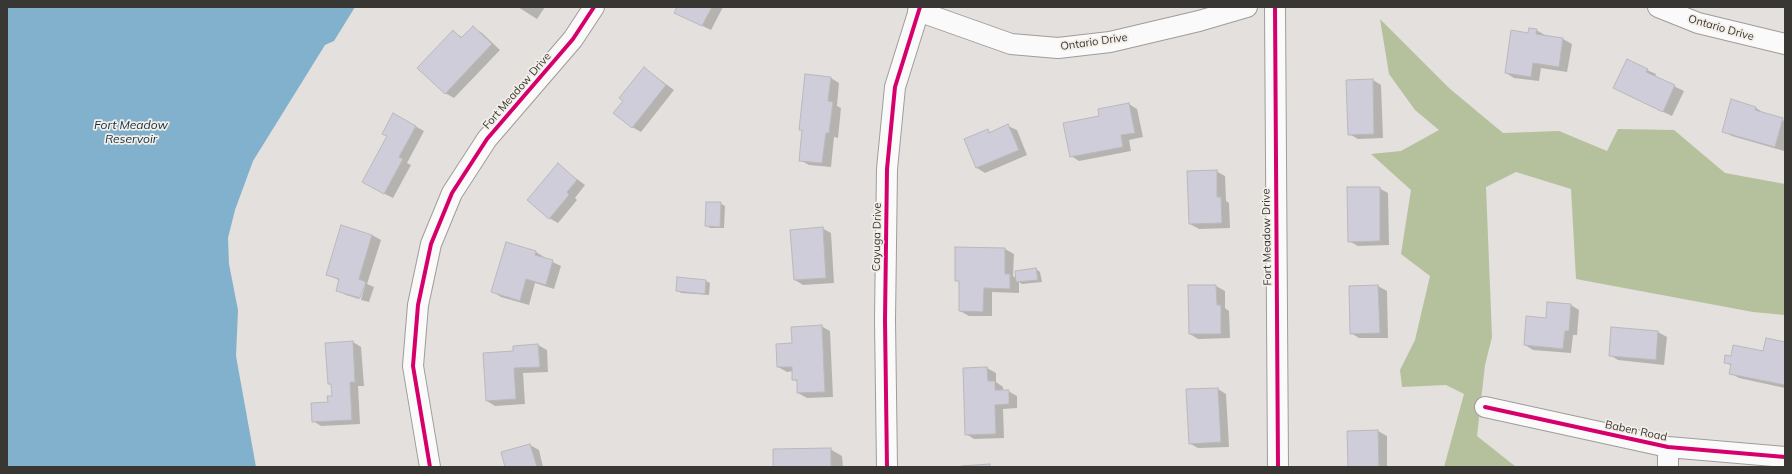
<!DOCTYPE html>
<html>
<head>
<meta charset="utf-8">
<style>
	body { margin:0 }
	#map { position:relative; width:1792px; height:474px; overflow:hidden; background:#e3e0dd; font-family:Mulish,sans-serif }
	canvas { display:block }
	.frame { position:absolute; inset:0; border:8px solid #383734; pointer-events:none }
</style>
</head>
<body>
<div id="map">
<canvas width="1792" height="474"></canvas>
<div class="frame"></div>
</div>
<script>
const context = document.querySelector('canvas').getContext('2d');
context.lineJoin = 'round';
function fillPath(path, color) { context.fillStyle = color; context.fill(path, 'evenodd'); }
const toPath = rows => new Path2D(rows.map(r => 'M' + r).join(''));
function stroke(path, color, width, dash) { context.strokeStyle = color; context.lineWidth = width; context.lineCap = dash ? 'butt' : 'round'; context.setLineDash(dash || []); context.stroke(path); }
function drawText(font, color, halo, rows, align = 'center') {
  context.font = font + ' Mulish,sans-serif'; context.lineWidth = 3.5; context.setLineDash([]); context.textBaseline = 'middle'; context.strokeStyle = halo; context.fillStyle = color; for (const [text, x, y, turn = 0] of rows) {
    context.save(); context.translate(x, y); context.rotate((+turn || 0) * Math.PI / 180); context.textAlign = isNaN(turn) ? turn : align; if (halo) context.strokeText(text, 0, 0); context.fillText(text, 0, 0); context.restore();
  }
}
fillPath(toPath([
	[1380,19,1449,88,1503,133,1559,131,1607,151,1618,129,1674,130,1725,173,1785,184,1785,315,1753,312,1576,279,1571,189,1516,172,1486,187,1492,337,1485,365,1477,436,1516,467,1444,467,1464,394,1446,385,1402,387,1400,370,1415,340,1430,276,1401,254,1411,190,1371,154,1401,151,1439,130,1415,110,1389,74]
]), '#b5c19c');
fillPath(toPath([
	[7,7,355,7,334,41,325,45,253,161,235,210,228,238,229,264,238,310,236,356,256,467,7,467]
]), '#82b1ce');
fillPath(toPath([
	[518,7,545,7,537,19],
	[678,7,723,7,711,30,675,13],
	[473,28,482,33,500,50,454,98,445,93,453,31,463,38],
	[1536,30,1545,35,1545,37,1563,39,1572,44,1567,72,1541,68,1539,81,1514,78,1506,73,1529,34],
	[644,68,674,90,641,132,632,127,624,101],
	[1647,70,1656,74,1655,77,1684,91,1672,116,1623,93],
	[831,78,839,83,837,106,841,108,838,138,834,137,831,167,809,165,800,160,803,131,800,129],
	[1373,80,1381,85,1383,138,1358,139,1349,134],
	[1731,101,1756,108,1764,113,1764,114,1785,121,1784,151,1732,136,1723,131],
	[1129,104,1137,109,1143,137,1129,140,1131,151,1079,161,1071,156,1100,117],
	[415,126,424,131,407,163,411,165,393,198,371,187],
	[1008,126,1017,130,1027,155,985,173,977,168,987,130,992,133],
	[558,165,585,185,575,198,577,200,558,223,549,218],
	[1216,171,1225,176,1226,201,1229,203,1230,228,1199,229,1190,224],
	[1379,188,1388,193,1389,245,1358,246,1349,241],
	[720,203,725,206,724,228,710,228,706,225],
	[342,226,372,235,381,240,367,284,374,287,369,302,361,300,366,282,364,282,359,299,346,295,337,290,340,281,327,274],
	[822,228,831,233,834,283,803,285,795,280],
	[956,248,1005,249,1014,254,1013,276,1017,279,1036,269,1040,272,1042,282,1022,284,1019,282,1019,293,992,292,992,316,969,316,960,311,960,282,956,280],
	[536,252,544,257,544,258,561,266,554,289,535,283,529,305,501,297,493,292],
	[706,281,710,283,709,295,681,293,677,290],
	[1189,286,1216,286,1225,291,1225,308,1229,311,1230,338,1198,339,1190,334],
	[1378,286,1387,291,1388,338,1359,338,1351,333,1350,287],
	[1571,305,1579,310,1577,335,1573,335,1571,353,1533,350,1525,345,1547,319],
	[821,326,830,331,833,397,807,398,798,393,798,382,793,379,793,371,787,372,778,367],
	[1612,328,1658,332,1667,337,1664,365,1618,360,1610,355],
	[353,342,361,347,364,386,358,386,360,424,321,426,313,421,333,397,333,385,329,383],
	[1785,343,1785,388,1739,378,1730,373,1732,366,1725,362,1732,357,1764,353],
	[538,345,547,350,548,372,523,373,525,404,495,406,487,401,514,352,514,347],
	[987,368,996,373,996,382,1003,387,1003,391,1008,391,1017,396,1017,408,1003,409,1004,438,974,439,966,434],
	[1218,389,1226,394,1229,447,1198,448,1189,443],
	[1378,431,1387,436,1387,467,1349,467],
	[530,445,539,450,543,467,506,467],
	[830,449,842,456,843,467,774,467]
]), '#0003');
const building = toPath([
	[677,7,712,7,702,26,674,13,677,7],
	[473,26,492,44,445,94,417,68,453,30,461,38,473,26],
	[1529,28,1537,29,1536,34,1563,38,1559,67,1533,63,1531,77,1505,73,1511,30,1528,33,1529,28],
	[1627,59,1648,69,1646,72,1675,85,1663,112,1613,88,1627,59],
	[644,67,666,85,632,128,613,113,623,101,619,98,644,67],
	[805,74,831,77,828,101,833,102,829,133,826,133,822,163,799,161,802,130,799,130,805,74],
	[1373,79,1374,134,1348,135,1346,80,1373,79],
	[1731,99,1756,107,1755,110,1783,118,1775,147,1722,132,1731,99],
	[1129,103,1135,133,1121,135,1123,147,1070,157,1063,123,1099,116,1098,109,1129,103],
	[393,113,416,126,399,157,403,159,384,194,362,182,387,136,382,134,393,113],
	[1008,124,1019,150,976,168,964,139,988,129,989,133,1008,124],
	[558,163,577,180,567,192,569,195,549,219,527,200,558,163],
	[1217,170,1217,197,1221,197,1222,223,1189,224,1187,171,1217,170],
	[1347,187,1380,187,1380,241,1348,242,1347,187],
	[706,202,721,202,720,227,705,226,706,202],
	[341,225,372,235,359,279,366,282,360,298,336,291,339,279,326,275,341,225],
	[823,227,826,278,794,280,790,230,823,227],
	[506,242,536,251,535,255,553,260,546,285,526,279,520,301,491,292,506,242],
	[955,247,1005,248,1005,274,1010,274,1010,289,984,288,983,312,959,311,959,281,955,281,955,247],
	[1036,268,1038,280,1016,282,1015,271,1036,268],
	[677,277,706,280,705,294,676,291,677,277],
	[1188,285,1216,285,1217,305,1221,305,1221,334,1189,334,1188,285],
	[1378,285,1380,333,1350,334,1349,286,1378,285],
	[1547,302,1571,304,1569,331,1565,331,1563,349,1524,345,1526,316,1546,318,1547,302],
	[822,325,825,392,797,393,797,380,792,380,792,367,777,367,776,344,792,343,791,327,822,325],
	[1611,327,1658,331,1656,360,1609,356,1611,327],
	[1766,338,1785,342,1785,385,1729,374,1731,364,1724,363,1725,355,1731,356,1733,345,1763,351,1766,338],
	[353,341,355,382,350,382,352,420,312,422,311,403,328,402,327,396,332,396,331,384,328,384,325,343,353,341],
	[538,344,540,367,514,368,516,399,486,401,483,353,513,351,513,346,538,344],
	[987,367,988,381,995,381,995,390,1009,390,1009,404,995,405,996,434,965,435,963,368,987,367],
	[1218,388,1221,442,1189,444,1186,389,1218,388],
	[1378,430,1379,467,1348,467,1347,431,1378,430],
	[530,444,537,467,505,467,501,452,530,444],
	[831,448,831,467,773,467,773,449,831,448],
	[990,464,990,467,961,467,961,466,990,464]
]);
fillPath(building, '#cfcdd9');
stroke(building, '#bab8b9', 1);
const minor = toPath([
	[1275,7,1278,467],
	[1658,7,1698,23,1785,44],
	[918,11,1011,44,1058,48,1110,42,1199,21,1247,7],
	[1485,407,1668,447,1785,457],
	[430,467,413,366,418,305,431,244,452,193,487,139,573,39,594,7],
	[887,467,885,320,887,169,895,87,920,7],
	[1668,467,1668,447]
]);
stroke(minor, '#9f9c9a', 22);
stroke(minor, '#fbfafa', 20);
stroke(toPath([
	[1275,7,1278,467],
	[1485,407,1668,447,1785,457],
	[430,467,413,366,418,305,431,244,452,193,487,139,573,39,594,7],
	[887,467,885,320,887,169,895,87,920,7]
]), '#d6006c', 4);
drawText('11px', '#383734', '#f3efe8', [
	["Ontario Drive",1721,28,16],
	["Ontario Drive",1094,42,-8],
	["Fort Meadow Drive",517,91,-49],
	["Cayuga Drive",877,237,-89],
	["Fort Meadow Drive",1267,237,-91],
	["Baben Road",1636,431,12]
]);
drawText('italic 12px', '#0f2e41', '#f3efe8', [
	["Fort Meadow",131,125],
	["Reservoir",131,139]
]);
</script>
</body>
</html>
